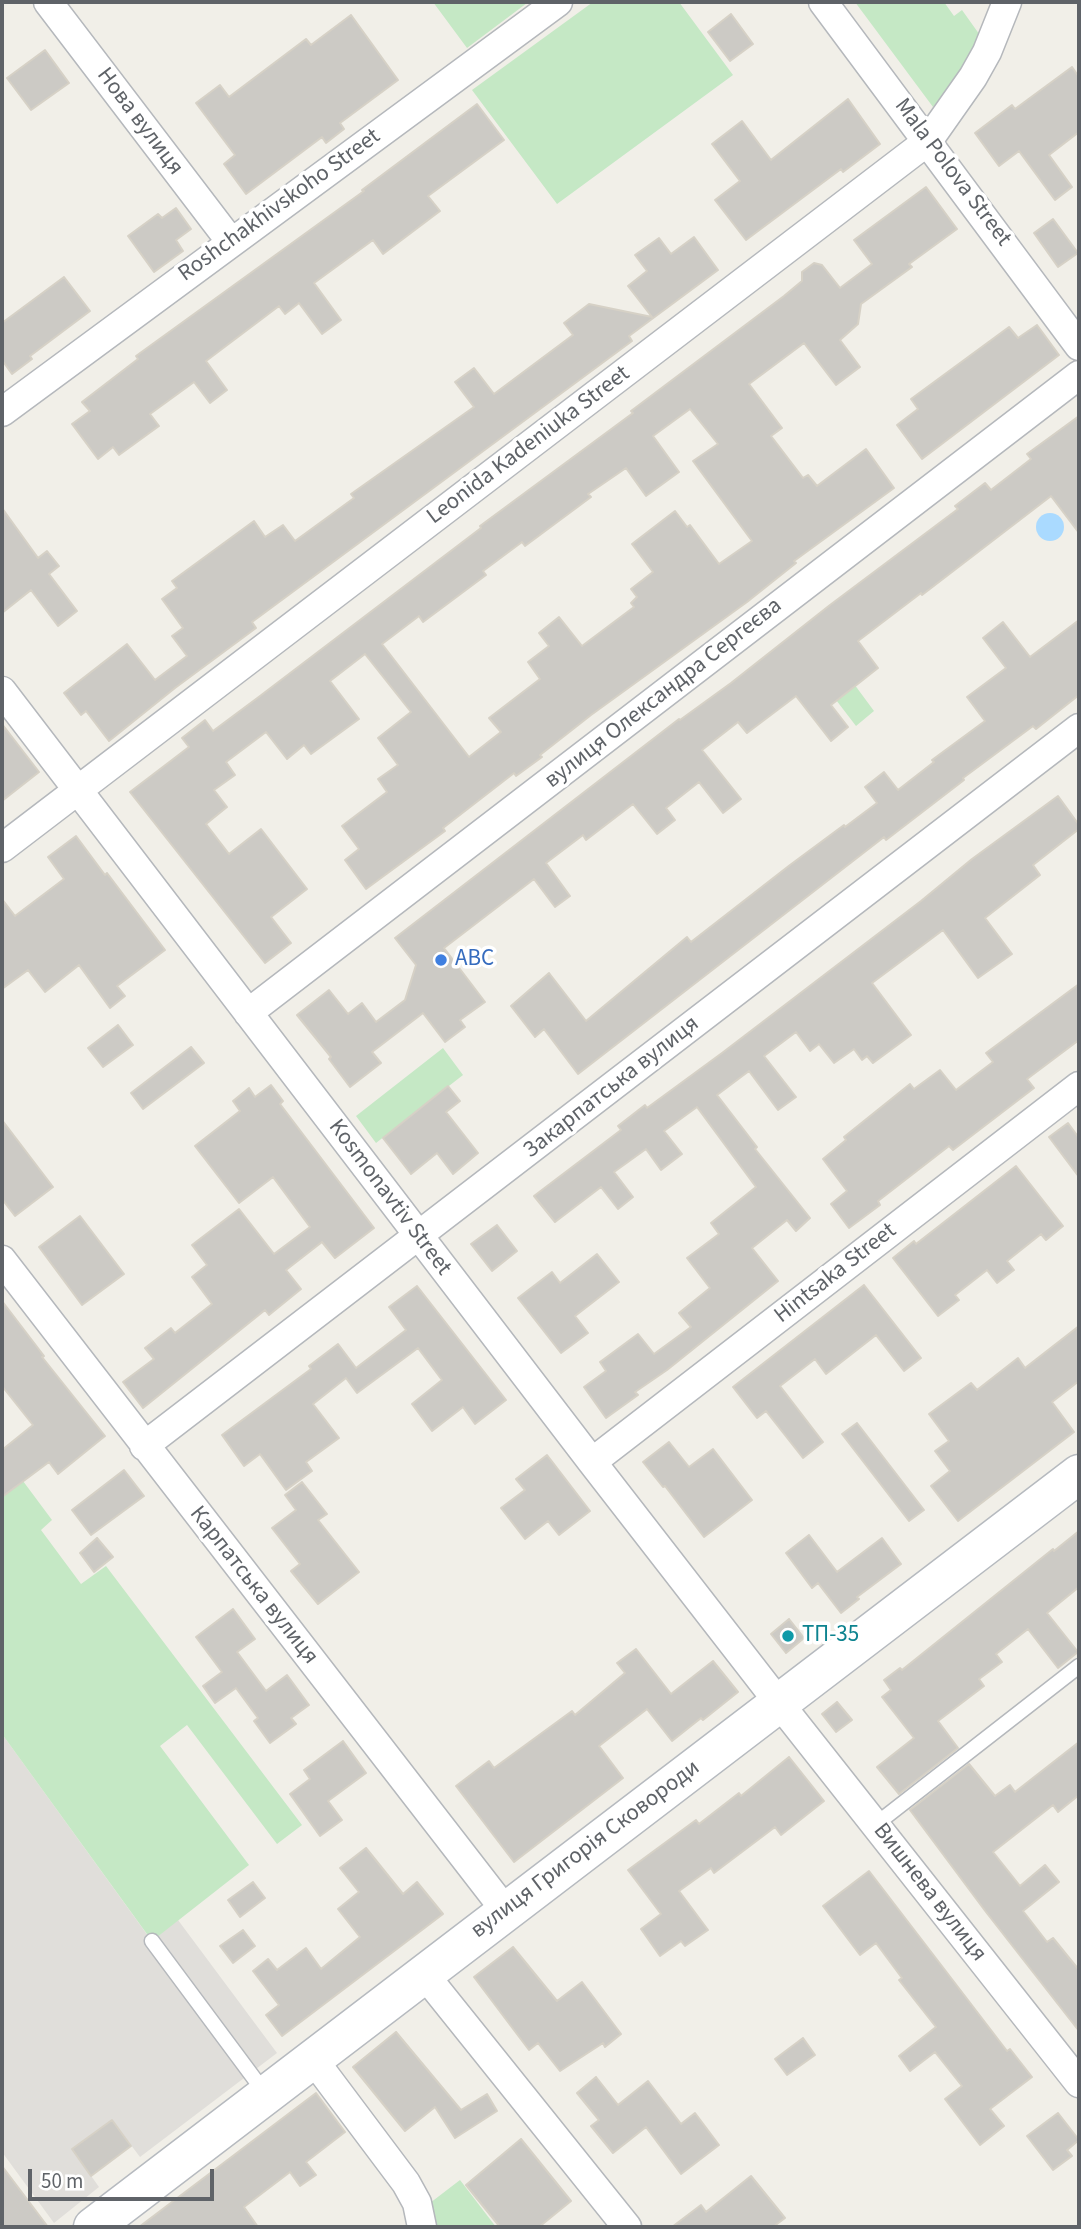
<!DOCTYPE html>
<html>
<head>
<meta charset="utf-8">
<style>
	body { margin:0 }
	#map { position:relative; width:1081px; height:2229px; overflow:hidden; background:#f1efe8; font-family:"Source Sans 3",sans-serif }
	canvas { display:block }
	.frame { position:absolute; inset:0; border:4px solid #5f6368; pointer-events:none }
	.scale { position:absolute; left:28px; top:2169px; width:186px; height:32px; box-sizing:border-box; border:4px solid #5f6368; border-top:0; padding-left:9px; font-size:21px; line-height:24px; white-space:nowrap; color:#5f6368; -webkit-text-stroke:5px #fff; paint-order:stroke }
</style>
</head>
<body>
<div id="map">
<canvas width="1081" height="2229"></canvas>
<div class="frame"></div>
<div class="scale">50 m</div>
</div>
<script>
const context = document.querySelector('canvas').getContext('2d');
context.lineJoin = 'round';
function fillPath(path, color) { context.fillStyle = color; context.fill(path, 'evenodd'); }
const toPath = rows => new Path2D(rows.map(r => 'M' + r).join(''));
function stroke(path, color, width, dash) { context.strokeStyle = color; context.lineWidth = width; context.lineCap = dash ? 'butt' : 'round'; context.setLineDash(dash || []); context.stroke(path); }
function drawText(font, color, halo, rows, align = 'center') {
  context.font = font + ' "Source Sans 3",sans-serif'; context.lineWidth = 7; context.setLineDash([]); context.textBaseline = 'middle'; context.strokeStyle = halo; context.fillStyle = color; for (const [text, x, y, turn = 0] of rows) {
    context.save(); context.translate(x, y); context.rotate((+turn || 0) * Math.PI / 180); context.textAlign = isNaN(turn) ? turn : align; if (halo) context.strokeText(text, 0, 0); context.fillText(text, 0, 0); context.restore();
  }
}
fillPath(toPath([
	[2,1734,151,1940,178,1920,277,2053,140,2157,112,2120,72,2149,99,2187,54,2223,2,2152]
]), '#e0deda');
fillPath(toPath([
	[433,2,526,2,527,3,467,48],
	[593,2,679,2,733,75,557,204,472,90],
	[855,2,944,2,954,16,962,10,982,38,966,65,933,107],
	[843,669,874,711,856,726,823,683],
	[443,1048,463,1075,376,1143,356,1116],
	[23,1481,52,1520,41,1530,81,1584,106,1566,302,1825,277,1844,187,1725,160,1746,249,1865,152,1941,2,1734,2,1497],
	[460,2180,496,2227,432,2227,430,2203]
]), '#c5e8c5');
fillPath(toPath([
	'1036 527a14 14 0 1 1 28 0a14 14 0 1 1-28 0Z'
]), '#aadaff');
const building = toPath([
	[731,14,753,44,730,61,708,32,731,14],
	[351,15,398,80,340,123,344,129,326,143,322,137,246,194,224,164,235,155,196,103,220,85,229,97,306,39,311,45,351,15],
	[45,50,69,83,31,110,7,78,45,50],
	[1072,67,1079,77,1079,132,1049,155,1072,187,1055,200,1019,151,999,166,975,133,1012,105,1015,109,1072,67],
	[848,99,880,144,843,172,841,169,746,240,715,200,740,181,712,144,742,121,771,160,848,99],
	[477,104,504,140,428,196,440,211,383,254,373,240,314,283,341,320,322,334,299,303,285,314,279,306,206,361,227,390,210,403,194,382,150,414,159,426,119,455,113,447,98,459,72,424,90,411,82,402,138,359,136,356,364,191,362,190,477,104],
	[926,187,957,229,909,264,912,267,861,304,858,324,840,340,860,367,836,385,804,343,749,384,782,428,771,436,803,478,808,475,817,486,866,449,894,488,794,561,796,563,747,602,591,715,540,755,542,757,516,776,514,773,443,828,445,831,366,889,345,860,359,849,342,826,387,792,378,779,398,765,378,738,411,712,365,654,330,681,359,719,311,754,304,745,287,759,266,732,226,762,235,775,214,790,227,807,206,824,229,854,261,829,307,889,271,917,291,943,265,963,130,792,189,747,182,738,205,720,213,731,260,696,481,528,480,526,633,413,631,411,784,296,802,281,802,272,814,263,822,265,840,288,872,264,854,240,926,187],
	[690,409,718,444,693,461,752,541,719,564,690,525,687,527,675,511,632,544,653,572,631,589,637,597,631,603,634,607,582,646,559,617,539,633,549,646,528,662,540,679,489,718,501,732,469,757,382,644,419,616,423,622,486,575,483,571,522,542,525,546,591,497,588,494,626,468,646,496,679,472,653,436,690,409],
	[176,208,191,229,176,240,183,251,154,272,128,236,158,214,162,218,176,208],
	[1053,219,1078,253,1058,267,1034,233,1053,219],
	[694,237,718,270,629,336,632,341,252,622,256,628,175,688,109,741,86,711,81,715,64,693,127,644,155,680,187,656,172,636,183,628,162,599,177,588,172,581,254,521,265,537,283,525,295,541,354,498,351,494,474,407,455,382,474,368,494,394,573,335,564,323,589,304,652,317,628,286,647,271,635,255,659,238,671,254,694,237],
	[64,277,90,311,30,356,32,359,12,374,2,360,2,323,64,277],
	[1037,325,1059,355,922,459,897,425,918,409,911,399,1009,327,1018,338,1037,325],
	[1079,416,1079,533,1051,496,922,595,921,593,858,641,878,668,831,705,848,727,831,741,796,696,747,733,738,722,702,750,741,799,723,813,699,782,666,808,675,820,657,834,633,804,586,840,583,835,546,863,570,896,555,907,534,879,444,948,485,1002,460,1020,465,1027,445,1042,423,1013,372,1052,381,1063,350,1087,329,1059,331,1057,297,1015,329,990,348,1014,362,1003,376,1022,405,1000,416,965,395,938,679,719,680,720,731,683,830,605,958,509,955,506,985,483,991,490,1031,459,1027,454,1079,416],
	[2,508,38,558,47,551,59,566,49,574,77,611,58,626,31,590,2,613,2,508],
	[1079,620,1079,695,1036,729,1033,726,963,778,964,780,886,840,884,837,578,1074,544,1029,535,1037,511,1006,549,973,586,1021,687,937,691,942,790,865,844,825,845,827,877,803,865,787,884,772,898,790,934,762,932,760,985,721,967,697,1006,668,983,638,1003,622,1030,657,1079,620],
	[2,724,39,772,2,801,2,724],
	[1058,796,1079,825,1079,829,1033,865,1040,875,985,918,1012,954,978,978,943,930,872,983,911,1035,873,1063,867,1056,862,1060,854,1049,834,1063,819,1044,810,1051,796,1032,764,1056,796,1097,778,1110,749,1071,717,1095,757,1147,755,1149,810,1218,796,1231,787,1220,752,1248,778,1281,667,1370,635,1392,638,1395,606,1418,584,1387,606,1371,600,1362,638,1334,654,1354,691,1327,679,1313,710,1288,687,1258,719,1234,711,1223,756,1187,697,1107,664,1131,682,1154,661,1170,646,1149,614,1172,633,1197,618,1209,601,1187,555,1222,534,1196,621,1130,618,1126,645,1105,647,1108,722,1053,921,901,972,859,1058,796],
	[76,836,105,875,107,873,165,950,117,986,125,996,110,1008,79,965,45,992,28,970,2,989,2,899,15,916,64,879,48,857,76,836],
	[1079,984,1079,1040,1027,1079,1034,1088,953,1150,949,1146,878,1201,880,1205,849,1228,831,1204,847,1191,823,1159,846,1140,844,1137,910,1084,914,1089,940,1070,956,1090,993,1062,986,1053,1079,984],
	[118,1025,133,1045,103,1067,88,1048,118,1025],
	[191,1047,204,1063,143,1109,131,1093,191,1047],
	[271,1085,283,1101,280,1104,374,1228,335,1258,322,1242,286,1270,301,1289,269,1315,265,1310,143,1408,123,1382,154,1359,145,1348,171,1328,175,1333,212,1304,192,1277,207,1265,192,1245,239,1209,274,1254,310,1227,273,1177,239,1203,195,1146,240,1111,233,1101,249,1088,255,1097,271,1085],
	[448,1086,460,1101,446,1112,478,1153,453,1174,437,1153,411,1174,383,1138,448,1086],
	[2,1120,53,1187,15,1216,2,1199,2,1120],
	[1068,1123,1079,1138,1079,1177,1049,1137,1068,1123],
	[1016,1166,1063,1226,1046,1240,1041,1234,1007,1261,1014,1270,997,1283,987,1270,955,1295,959,1300,938,1316,893,1258,914,1241,916,1244,1016,1166],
	[80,1216,124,1274,82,1305,39,1247,80,1216],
	[497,1225,517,1251,492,1271,471,1244,497,1225],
	[597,1254,619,1282,575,1316,588,1333,561,1353,518,1298,552,1272,560,1283,597,1254],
	[864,1285,921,1358,904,1371,876,1335,826,1374,815,1359,780,1386,823,1442,803,1458,766,1411,757,1418,733,1387,864,1285],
	[417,1286,506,1400,475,1424,463,1407,432,1431,412,1404,442,1380,418,1348,357,1393,346,1378,313,1404,339,1438,306,1462,312,1471,286,1490,260,1454,244,1466,222,1435,311,1369,309,1366,338,1344,356,1368,406,1330,389,1307,417,1286],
	[2,1301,44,1356,42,1357,105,1436,58,1474,49,1462,2,1497,2,1450,33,1425,2,1386,2,1301],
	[1079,1326,1079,1381,1052,1402,1074,1432,958,1521,931,1486,950,1471,935,1451,949,1441,929,1414,971,1383,977,1390,1018,1358,1025,1368,1079,1326],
	[857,1423,924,1510,909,1521,842,1434,857,1423],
	[669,1442,689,1467,713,1449,752,1500,704,1537,665,1486,663,1487,643,1462,669,1442],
	[547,1455,590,1511,559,1535,548,1521,525,1539,501,1508,525,1490,516,1479,547,1455],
	[124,1470,144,1496,91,1535,72,1510,124,1470],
	[302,1482,327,1514,318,1520,359,1572,318,1604,291,1571,300,1564,272,1528,296,1510,285,1495,302,1482],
	[1079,1531,1079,1587,1047,1613,1078,1652,1058,1668,1028,1629,996,1654,1002,1662,979,1679,984,1686,938,1721,958,1748,899,1794,877,1767,914,1738,882,1697,891,1690,884,1680,900,1668,902,1670,1053,1549,1054,1551,1079,1531],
	[809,1535,837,1572,882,1538,901,1564,857,1597,859,1599,841,1613,818,1583,812,1588,786,1553,809,1535],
	[97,1538,113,1557,94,1572,80,1553,97,1538],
	[233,1609,255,1639,237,1652,266,1691,287,1675,309,1705,291,1718,296,1724,270,1743,254,1721,258,1718,236,1688,215,1703,203,1686,222,1672,196,1637,233,1609],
	[789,1619,804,1638,786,1653,771,1634,789,1619],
	[636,1649,671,1694,713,1661,738,1692,703,1720,701,1718,672,1741,647,1709,599,1746,623,1778,514,1862,456,1786,489,1761,494,1768,572,1711,575,1715,625,1673,617,1663,636,1649],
	[837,1702,852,1720,836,1732,822,1714,837,1702],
	[343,1741,366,1773,328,1801,342,1820,320,1836,290,1794,310,1779,304,1770,343,1741],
	[1079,1742,1079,1795,1058,1812,1053,1805,993,1852,1020,1886,1045,1865,1059,1882,1023,1911,1047,1942,1053,1938,1079,1970,1079,2031,986,1912,910,1810,969,1764,995,1796,1010,1785,1015,1792,1079,1742],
	[789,1757,824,1801,781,1835,775,1827,714,1873,711,1868,679,1891,708,1930,685,1946,681,1941,660,1956,641,1929,661,1914,628,1870,696,1820,699,1824,739,1793,741,1796,789,1757],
	[366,1848,403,1894,417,1882,443,1914,282,2036,266,2015,279,2005,253,1971,268,1959,277,1970,306,1948,321,1969,360,1937,338,1909,359,1892,340,1868,366,1848],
	[869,1871,1007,2051,1010,2049,1032,2077,990,2109,1004,2126,980,2145,945,2099,962,2086,935,2052,910,2071,899,2056,936,2027,899,1980,902,1978,876,1943,860,1955,823,1906,869,1871],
	[253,1882,265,1898,240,1917,228,1900,253,1882],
	[243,1930,255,1946,233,1963,220,1946,243,1930],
	[513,1947,557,2001,582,1982,621,2034,605,2047,603,2043,560,2071,538,2043,529,2050,474,1977,513,1947],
	[396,2032,461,2110,487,2094,497,2111,455,2138,435,2107,405,2131,353,2067,396,2032],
	[803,2038,815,2055,787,2075,775,2059,803,2038],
	[596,2077,618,2105,648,2081,681,2124,695,2113,719,2145,681,2174,646,2127,613,2153,591,2126,599,2120,577,2093,596,2077],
	[316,2093,345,2132,306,2162,316,2175,300,2186,290,2172,244,2207,258,2227,139,2227,316,2093],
	[1058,2113,1079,2140,1067,2150,1072,2156,1053,2170,1027,2136,1058,2113],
	[112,2120,131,2146,91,2176,72,2149,112,2120],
	[521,2139,571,2201,539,2227,500,2227,466,2185,521,2139],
	[2,2166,48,2227,2,2227,2,2166],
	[751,2176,785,2218,773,2227,672,2227,701,2205,706,2212,751,2176]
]);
fillPath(building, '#cccac5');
stroke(building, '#d6d1c6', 2);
const lane = toPath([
	[875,1825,1079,1666],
	[152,1941,265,2093]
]);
const street = toPath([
	[48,2,231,242],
	[823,2,1079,346],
	[2,412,558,2],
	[2,691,592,1462,779,1703,1079,2083],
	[2,848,928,141,973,77,987,52,1007,2],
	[248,1013,1079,375],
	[2,1260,505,1910],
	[144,1446,1079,728],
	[592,1462,1079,1086],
	[424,1974,627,2227],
	[313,2059,406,2183,417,2203,422,2227]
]);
const secondary = toPath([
	[93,2227,1079,1474]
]);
stroke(lane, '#b5b8bc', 17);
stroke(street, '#b5b8bc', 31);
stroke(secondary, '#b6babf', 41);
stroke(lane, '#fff', 14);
stroke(street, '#fff', 28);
stroke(secondary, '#fff', 38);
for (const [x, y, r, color] of [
	[441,960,7,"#3f7fe0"],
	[788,1636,7,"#0f9aa8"]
]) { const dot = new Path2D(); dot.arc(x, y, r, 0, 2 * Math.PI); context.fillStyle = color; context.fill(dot); stroke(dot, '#fff', 2.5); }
drawText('23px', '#5f6368', '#fff', [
	["Нова вулиця",139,122,53],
	["Mala Polova Street",952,173,53],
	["Roshchakhivskoho Street",280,206,-36],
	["Leonida Kadeniuka Street",529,446,-37],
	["вулиця Олександра Сергеєва",664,694,-38],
	["Закарпатська вулиця",612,1088,-38],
	["Kosmonavtiv Street",389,1198,53],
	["Hintsaka Street",836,1274,-38],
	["Карпатська вулиця",253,1586,52],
	["вулиця Григорія Сковороди",586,1850,-37],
	["Вишнева вулиця",929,1893,52]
]);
drawText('23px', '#366cbe', '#fff', [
	["ABC",455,960]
], 'left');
drawText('23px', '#0d838f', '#fff', [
	["ТП-35",802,1636]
], 'left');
</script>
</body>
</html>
